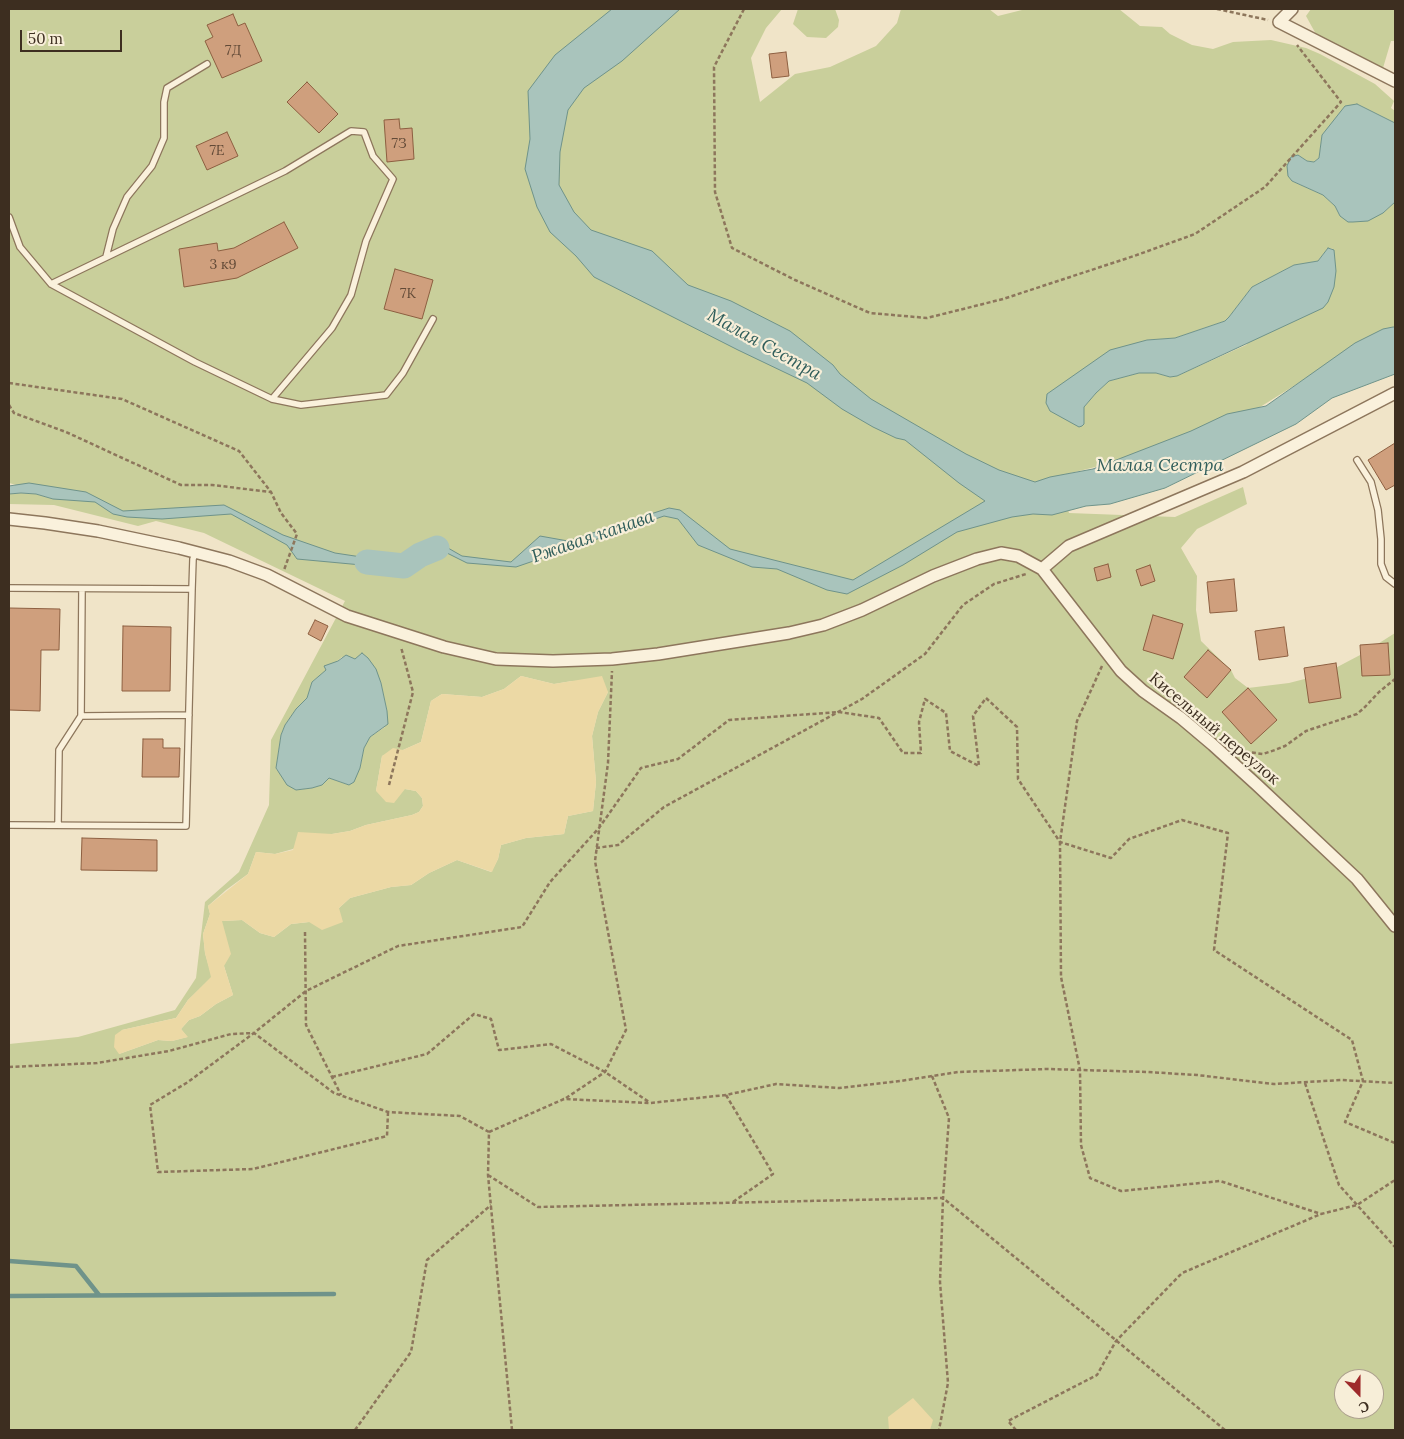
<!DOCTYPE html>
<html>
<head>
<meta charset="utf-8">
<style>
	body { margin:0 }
	#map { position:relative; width:1404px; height:1439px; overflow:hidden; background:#f0e4c8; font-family:Lora,serif }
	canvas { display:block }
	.frame { position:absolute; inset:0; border:10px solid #3d2e20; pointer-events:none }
	.north { position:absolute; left:1334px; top:1369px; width:50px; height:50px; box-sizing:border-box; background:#f7eed8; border:1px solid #ada18e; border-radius:50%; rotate:158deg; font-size:14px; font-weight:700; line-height:20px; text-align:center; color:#3d2e20 }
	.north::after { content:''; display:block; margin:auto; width:18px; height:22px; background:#9e2a2b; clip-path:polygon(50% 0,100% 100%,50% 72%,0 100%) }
	.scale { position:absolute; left:20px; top:30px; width:102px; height:22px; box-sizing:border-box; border:2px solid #3d2e20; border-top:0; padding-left:6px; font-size:15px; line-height:18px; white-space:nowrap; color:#3d2e20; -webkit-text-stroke:4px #f7eed8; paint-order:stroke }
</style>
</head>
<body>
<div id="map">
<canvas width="1404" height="1439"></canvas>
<div class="frame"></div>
<div class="north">С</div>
<div class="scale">50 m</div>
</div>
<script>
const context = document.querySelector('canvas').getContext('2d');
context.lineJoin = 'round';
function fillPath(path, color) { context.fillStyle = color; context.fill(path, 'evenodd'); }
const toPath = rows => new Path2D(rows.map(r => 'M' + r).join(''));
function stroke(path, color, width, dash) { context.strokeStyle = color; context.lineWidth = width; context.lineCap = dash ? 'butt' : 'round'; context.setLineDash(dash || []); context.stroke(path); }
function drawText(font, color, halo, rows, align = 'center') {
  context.font = font + ' Lora,serif'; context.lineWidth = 4.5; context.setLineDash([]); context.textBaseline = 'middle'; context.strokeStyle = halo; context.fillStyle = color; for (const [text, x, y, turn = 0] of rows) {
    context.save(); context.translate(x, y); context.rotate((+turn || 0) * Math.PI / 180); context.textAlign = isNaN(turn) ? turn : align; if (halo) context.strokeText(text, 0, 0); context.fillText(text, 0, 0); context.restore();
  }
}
fillPath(toPath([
	[9,9,782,9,766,28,751,58,760,102,795,74,830,67,876,46,897,23,901,9,989,9,998,16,1026,9,1119,9,1140,26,1162,27,1170,34,1192,45,1213,49,1233,42,1271,40,1306,48,1320,54,1375,84,1394,101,1391,108,1395,111,1395,123,1357,104,1322,135,1319,158,1314,162,1307,161,1298,155,1292,181,1323,195,1335,206,1340,216,1383,213,1395,202,1395,332,1308,377,1241,419,1131,458,1059,476,1069,513,1175,517,1243,487,1247,504,1197,529,1181,548,1197,576,1196,610,1201,641,1231,670,1235,678,1248,688,1289,683,1324,674,1362,654,1395,633,1395,1430,9,1430,9,1044,78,1037,175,1010,196,978,205,902,239,872,269,805,271,740,345,601,204,533,156,521,138,526,54,505,9,504,9,494,21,493,36,494,53,499,69,499,9,483],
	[1328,248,1333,249,1246,345,1177,376,1170,377,1156,373,1139,373,1109,381,1096,393,1084,407,1084,424,1047,394,1147,340,1175,338,1225,321,1229,317,1252,287,1294,265,1318,261],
	[342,657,355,659,381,683,387,711,385,727,370,737,364,748,360,768,349,785,329,778,322,785,312,788,296,790,276,769,281,735,285,725,296,709,307,698,312,682],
	[521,676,554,684,572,681,608,692,598,712,592,736,596,782,593,811,568,816,564,834,526,838,501,845,498,859,491,872,457,860,429,873,411,885,391,887,350,898,339,908,309,922,291,924,274,937,260,933,242,920,221,921,224,934,224,966,233,995,216,1004,200,1016,189,1020,181,1029,187,1037,172,1041,158,1040,119,1054,122,1030,176,1018,188,1000,212,977,205,953,203,934,210,914,208,906,226,890,248,874,256,852,275,854,293,849,317,834,332,834,350,831,366,825,412,815,419,812,423,806,422,798,416,791,405,789,376,791,382,756,403,750,421,742,431,701,442,694,482,697,504,689],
	[1344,1379,1374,1379,1374,1409,1344,1409],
	[798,9,835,9,839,20,838,27,826,38,807,37,793,24],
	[1311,9,1395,9,1395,41,1391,41,1383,68,1317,36,1306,16]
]), '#c9cf9b');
fillPath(toPath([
	[521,676,554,684,602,676,608,692,598,712,592,736,596,782,593,811,568,816,564,834,526,838,501,845,498,859,492,872,457,860,429,873,411,885,391,887,350,898,339,908,343,922,322,930,309,922,291,924,274,937,260,933,242,920,222,921,231,954,224,966,233,995,216,1004,200,1016,189,1020,181,1029,188,1037,172,1041,158,1040,119,1054,114,1047,115,1035,122,1030,176,1018,188,1000,211,977,205,953,203,934,210,914,208,906,248,874,256,852,275,854,293,850,298,832,332,834,350,831,366,825,412,815,419,812,423,806,422,798,416,791,405,789,394,803,386,802,376,791,382,756,393,748,403,750,421,742,431,701,442,694,482,697,504,689],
	[913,1398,933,1420,930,1430,889,1430,888,1417]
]), '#ecd9a5');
const water = toPath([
	[612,9,680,9,622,61,584,88,568,110,560,152,559,185,574,212,591,230,652,251,688,285,731,301,790,331,833,365,840,374,871,399,966,454,999,470,1035,482,1050,477,1093,469,1191,431,1227,414,1266,406,1355,343,1383,329,1393,327,1395,327,1395,374,1332,398,1296,424,1165,488,1110,504,1086,506,1052,515,1033,514,1012,517,957,532,903,565,847,594,827,590,777,569,752,567,698,545,678,519,664,516,516,567,467,563,443,551,394,568,297,559,287,545,231,514,162,519,127,517,113,514,95,502,53,499,36,494,21,493,9,494,9,486,29,483,86,492,123,511,224,505,283,535,335,553,401,563,441,544,462,556,511,562,540,536,568,541,669,508,680,510,730,549,853,580,985,501,959,483,905,440,896,438,873,427,842,409,807,383,738,350,594,277,576,256,550,232,537,207,525,169,530,139,528,91,555,55,612,9],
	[1357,104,1395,123,1395,202,1383,213,1368,221,1353,222,1348,222,1340,216,1335,206,1323,195,1292,181,1288,176,1287,166,1291,157,1298,155,1307,161,1314,162,1319,158,1322,135,1345,106,1357,104],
	[1328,248,1334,250,1336,271,1334,287,1328,302,1323,308,1177,376,1170,377,1156,373,1139,373,1109,381,1096,393,1084,407,1084,424,1082,426,1079,427,1050,411,1046,403,1047,394,1110,350,1147,340,1175,338,1225,321,1229,317,1252,287,1294,265,1318,261,1328,248],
	[362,653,368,658,376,669,381,683,387,711,388,724,370,737,364,748,360,768,354,782,349,785,329,778,322,785,312,788,296,790,287,785,276,768,281,735,285,725,296,709,307,698,312,682,326,670,324,666,338,661,346,655,355,659,362,653]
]);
fillPath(water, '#a9c4bc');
stroke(water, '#6f938a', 1);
stroke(toPath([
	[9,1261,76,1266,99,1295],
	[9,1296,334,1294]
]), '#6f938a', 4.5);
stroke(toPath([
	[367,562,404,566,420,555,437,548]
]), '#a9c4bc', 25);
const building = toPath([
	[233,14,238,26,245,23,262,61,222,78,205,41,213,37,207,25,233,14],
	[786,52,789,76,772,78,769,54,786,52],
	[307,82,338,114,319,133,287,102,307,82],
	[399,119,400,129,412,128,414,159,387,162,384,120,399,119],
	[227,132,238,156,207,170,196,146,227,132],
	[284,222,298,248,237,278,184,287,179,249,217,243,218,251,234,248,284,222],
	[395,269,433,280,422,319,384,309,395,269],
	[1395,443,1395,485,1386,490,1368,460,1395,443],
	[1108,564,1111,577,1097,581,1094,568,1108,564],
	[1150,565,1155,581,1141,586,1136,570,1150,565],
	[1234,579,1237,611,1210,613,1207,582,1234,579],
	[9,608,60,609,59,650,41,650,40,711,9,710,9,608],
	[1153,615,1183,624,1173,659,1143,650,1153,615],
	[315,620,328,626,321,641,308,634,315,620],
	[123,626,171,627,170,691,122,691,123,626],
	[1284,627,1288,656,1259,660,1255,631,1284,627],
	[1388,643,1390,675,1362,676,1360,645,1388,643],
	[1208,650,1231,670,1207,698,1184,677,1208,650],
	[1336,663,1341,698,1309,703,1304,668,1336,663],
	[1248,688,1277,720,1251,744,1222,712,1248,688],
	[143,739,163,739,163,748,180,748,179,777,142,777,143,739],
	[82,838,157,840,157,871,81,870,82,838]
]);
fillPath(building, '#cf9f7d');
stroke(building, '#8d5f41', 1);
const service = toPath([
	[9,217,20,247,51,284,195,362,272,399,301,405,386,395,403,373,433,319],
	[106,257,113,229,127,197,152,166,164,138,164,102,167,88,207,64],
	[51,284,285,171,351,131,364,132,373,156,393,179,366,241,351,295,332,328,272,399],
	[1357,460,1371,482,1378,510,1381,539,1381,564,1386,577,1395,584],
	[9,588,192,589],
	[81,716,189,715],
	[9,825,186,826,192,589,193,559,196,552],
	[58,825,59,750,81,716,82,589]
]);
const minor = toPath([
	[1292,9,1279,22,1395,81],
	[9,519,45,523,98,531,179,548,229,561,267,575,347,616,444,647,496,659,553,661,612,659,658,654,789,633,823,625,862,610,933,576,977,559,1001,553,1018,556,1042,569,1121,671,1143,691,1181,718,1213,745,1257,785,1357,879,1395,926],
	[1042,569,1069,546,1243,472,1395,393]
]);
stroke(service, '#8d765c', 8);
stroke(minor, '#8d765c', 14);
stroke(toPath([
	[744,9,714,67,715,192,732,248,795,280,870,313,927,318,1003,299,1134,256,1195,234,1265,187,1341,102,1297,45],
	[1217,9,1268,20],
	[9,383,122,399,239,451,271,492,281,513,297,534,284,570],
	[9,405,14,413,66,432,181,485,212,485,271,492],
	[1102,666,1077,721,1060,842,1061,977,1080,1070,1081,1145,1090,1178,1121,1191,1220,1181,1321,1214],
	[1239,751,1263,754,1275,750,1285,746,1306,731,1357,714,1364,708,1379,692,1395,679],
	[389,785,413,692,401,647],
	[596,848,618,845,664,807,862,699,925,654,963,605,994,584,1026,574],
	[305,932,306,1025,341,1095],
	[9,1067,97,1063,169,1051,231,1034,254,1033,334,1093,388,1112,460,1116,489,1132,488,1175,512,1430],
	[932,1076,949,1118,943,1198,940,1282,948,1383,939,1430],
	[332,1077,427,1054,474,1014,491,1019,499,1050,551,1044,605,1072,649,1102],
	[1305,1083,1339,1185,1395,1247],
	[726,1095,773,1174,733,1202],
	[566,1098,605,1072,626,1030,595,861,608,763,612,671],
	[388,1112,387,1136,253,1169,158,1172,150,1105,188,1082,254,1033,306,991,398,946,522,927,550,882,599,828,641,768,678,759,729,720,839,712,879,718,903,753,921,753,919,722,925,699,946,713,950,751,979,766,973,716,986,698,1017,727,1018,779,1060,842,1111,858,1129,839,1182,820,1228,833,1214,950,1352,1040,1363,1081,1345,1122,1395,1143],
	[489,1132,564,1099,650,1103,726,1095,776,1084,839,1088,900,1081,958,1072,1048,1069,1147,1072,1197,1075,1274,1084,1341,1080,1395,1083],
	[488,1175,538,1207,943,1198,1225,1430],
	[355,1430,411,1352,427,1260,491,1205],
	[1016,1430,1008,1421,1097,1375,1116,1341,1182,1273,1321,1214,1357,1205,1395,1180]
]), '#8d765c', 2.5, [4, 2.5]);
stroke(service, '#faf1dc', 5.5);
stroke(minor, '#faf1dc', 11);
drawText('14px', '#624a37', null, [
	["7Д",233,51],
	["7З",399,144],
	["7Е",217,151],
	["3 к9",223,265],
	["7К",408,294]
]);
drawText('16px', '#3d2e20', '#f7eed8', [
	["Кисельный переулок",1214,729,40]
]);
drawText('italic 18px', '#2f5d5a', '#f7eed8', [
	["Малая Сестра",764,345,29],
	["Малая Сестра",1160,466],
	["Ржавая канава",593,537,-19]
]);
</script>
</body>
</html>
